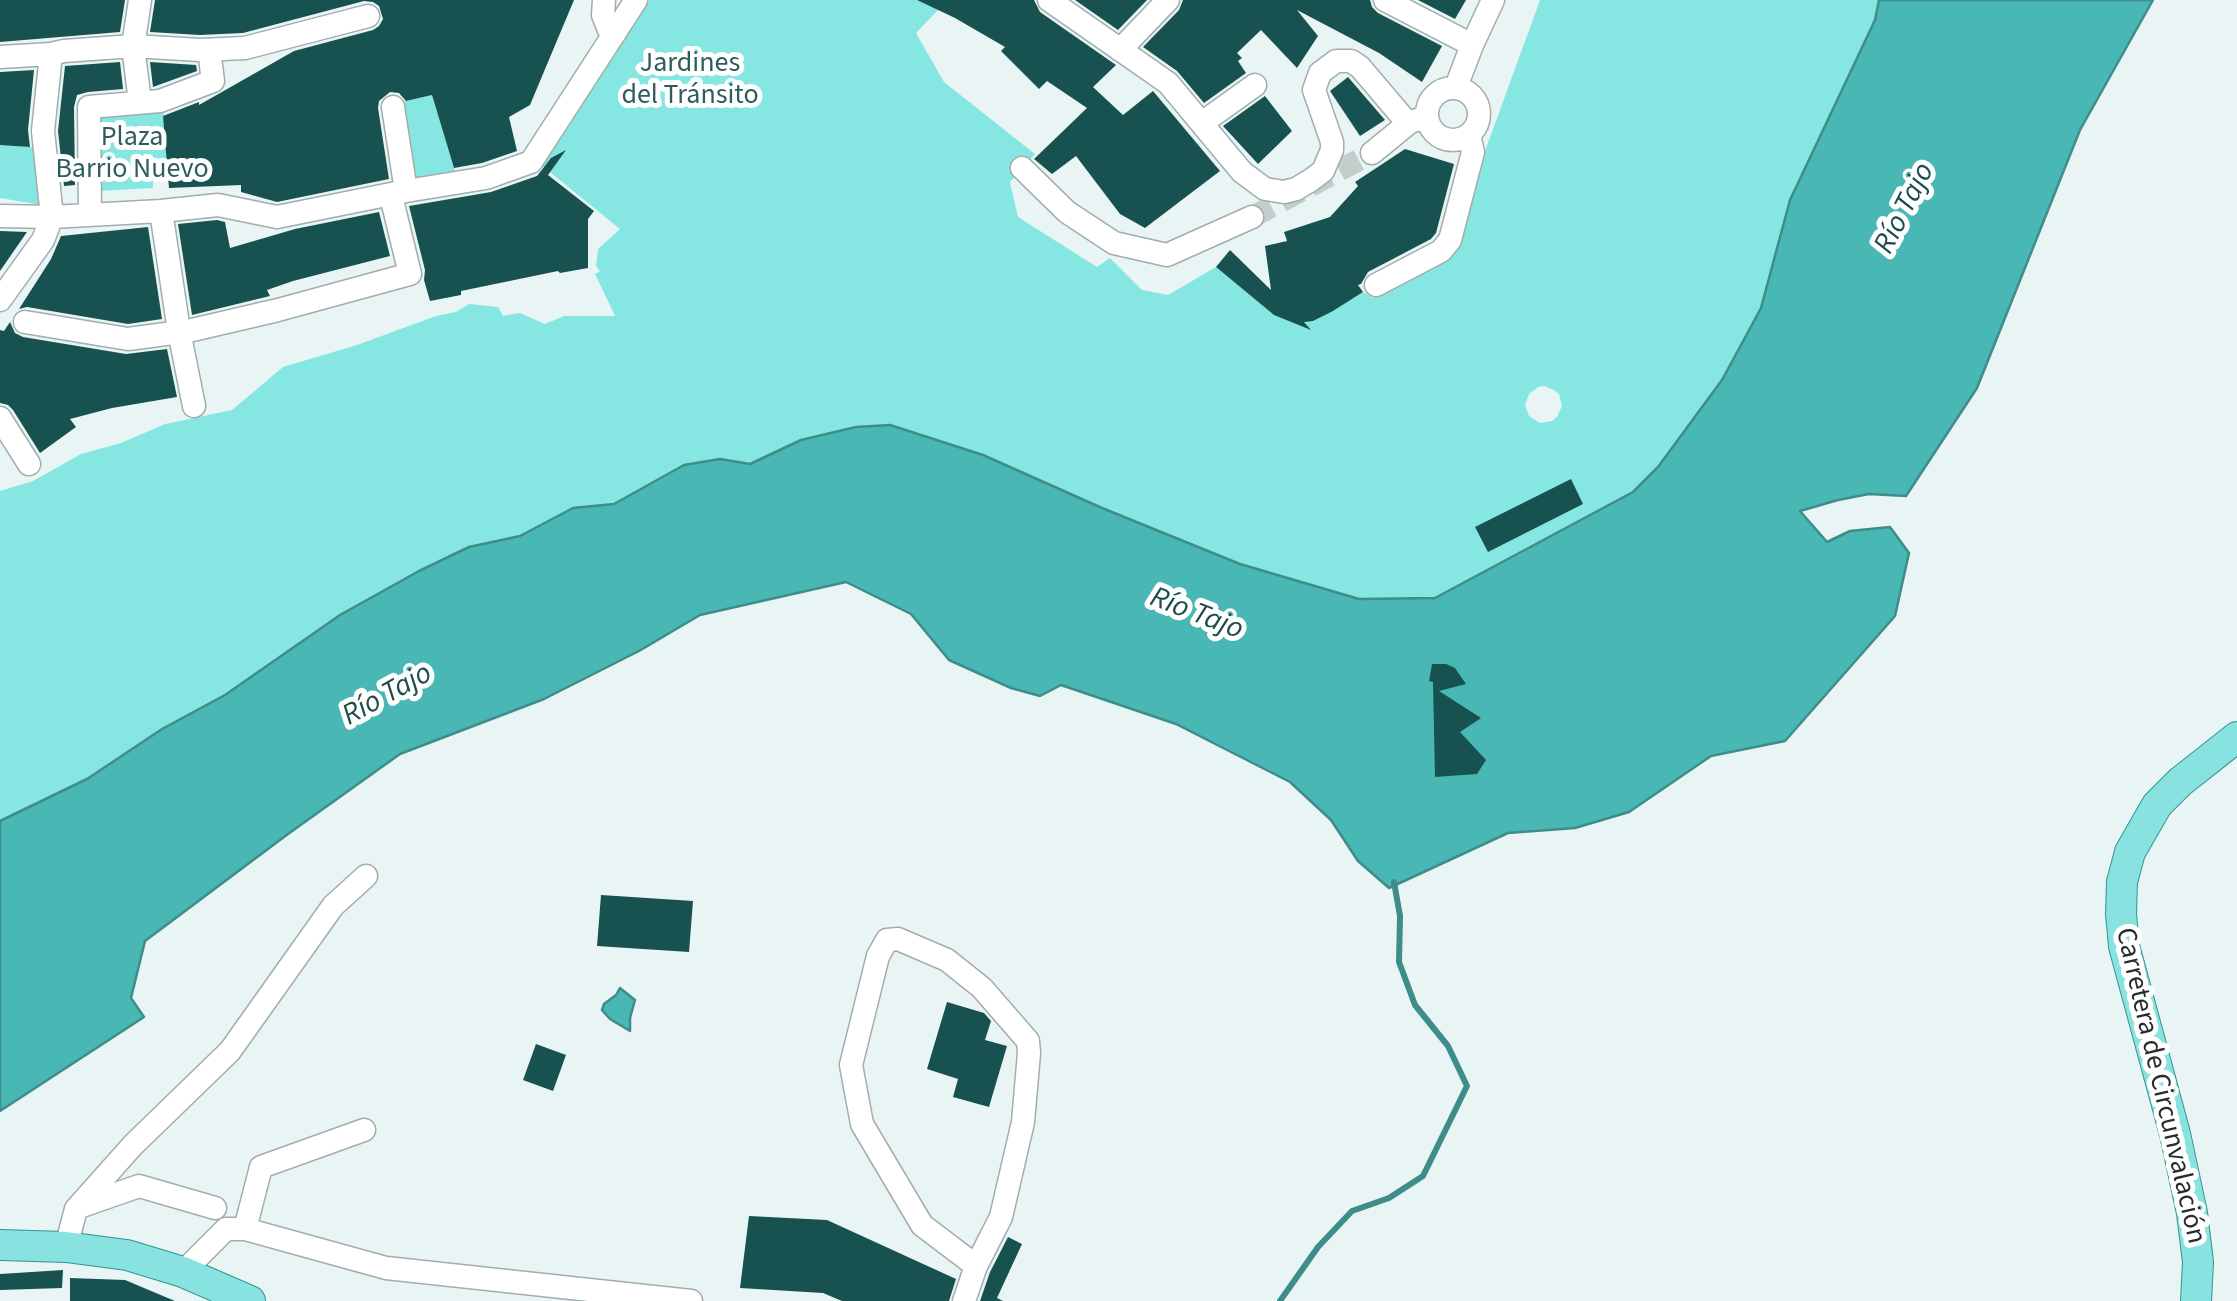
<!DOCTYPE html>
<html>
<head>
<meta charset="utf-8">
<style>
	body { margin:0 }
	canvas { display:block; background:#e9f5f4 }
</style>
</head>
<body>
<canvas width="2237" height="1301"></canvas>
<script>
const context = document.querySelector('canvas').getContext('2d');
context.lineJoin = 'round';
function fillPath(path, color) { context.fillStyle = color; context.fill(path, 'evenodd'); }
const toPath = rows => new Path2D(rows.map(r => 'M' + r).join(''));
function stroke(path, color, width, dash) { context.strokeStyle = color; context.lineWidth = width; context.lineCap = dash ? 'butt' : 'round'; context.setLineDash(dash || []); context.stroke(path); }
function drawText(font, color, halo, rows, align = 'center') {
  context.font = font + ' "Source Sans 3",sans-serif'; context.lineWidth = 10; context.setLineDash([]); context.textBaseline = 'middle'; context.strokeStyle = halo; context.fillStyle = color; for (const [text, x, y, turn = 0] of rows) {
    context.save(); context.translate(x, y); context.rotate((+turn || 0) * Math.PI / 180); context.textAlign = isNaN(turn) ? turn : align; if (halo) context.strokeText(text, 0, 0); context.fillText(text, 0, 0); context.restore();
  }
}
fillPath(toPath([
	[646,0,925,0,938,10,916,33,944,82,1035,154,1010,182,1018,217,1097,267,1110,258,1142,290,1168,295,1216,267,1274,315,1333,311,1363,292,1373,298,1445,260,1460,240,1485,151,1540,0,1879,0,1875,20,1790,200,1761,308,1722,380,1658,467,1633,492,1435,598,1359,599,1240,564,1102,508,983,455,890,425,801,440,750,464,720,459,684,465,614,504,573,508,520,537,469,547,419,571,341,615,225,695,162,729,87,779,0,821,0,491,33,481,81,454,121,443,165,424,232,410,283,367,357,345,436,316,456,312,469,304,498,307,503,316,520,313,545,324,564,316,615,316,595,274,600,271,596,266,598,249,620,229,540,164],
	[1544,386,1554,390,1559,394,1562,406,1557,417,1552,421,1540,423,1529,416,1525,405,1529,394,1538,387],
	[432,95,455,171,412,181,398,103],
	[163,107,169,179,153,181,153,188,99,191,100,114],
	[0,144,41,148,47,206,0,198]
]), '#86e7e2');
const water = toPath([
	[1879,0,2153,0,2080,130,1977,388,1906,496,1869,494,1838,500,1800,511,1827,542,1850,531,1890,527,1909,553,1895,616,1785,741,1711,756,1629,812,1575,828,1508,833,1389,888,1358,861,1331,820,1290,782,1176,724,1061,685,1040,696,1011,688,949,660,911,614,846,582,700,615,639,651,544,699,400,754,288,834,145,941,131,998,144,1017,0,1111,0,821,87,779,162,729,225,695,340,615,419,571,469,547,520,536,573,508,614,504,684,465,720,459,750,464,801,440,856,427,890,425,983,455,1102,508,1240,564,1359,599,1435,598,1633,492,1658,467,1722,380,1761,308,1790,200,1875,20,1879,0],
	[620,988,635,1000,630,1018,630,1031,610,1019,602,1010,604,1004,616,995,620,988]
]);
fillPath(water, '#49b7b3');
stroke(water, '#3f8d8a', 2.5);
stroke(toPath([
	[1280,1301,1318,1247,1352,1211,1389,1198,1423,1176,1467,1086,1448,1046,1415,1005,1399,962,1400,916,1394,882]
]), '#3f8d8a', 6);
fillPath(toPath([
	[0,0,125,0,120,32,0,42],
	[155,0,574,0,530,105,509,117,517,151,482,163,454,168,432,95,406,101,399,93,390,92,379,101,378,108,389,179,277,202,241,192,241,185,169,188,163,116,199,102,199,105,294,51,373,30,379,26,383,19,379,6,373,2,364,1,243,33,200,35,150,32],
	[917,0,1034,0,1040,12,1116,65,1093,87,1123,115,1153,91,1220,171,1145,228,1120,214,1076,156,1052,174,1034,159,1087,108,1047,81,1039,89,1001,51,1005,47,955,18],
	[1075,0,1147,0,1118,30],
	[1183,0,1370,0,1372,7,1378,13,1442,46,1422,82,1379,53,1297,10,1318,36,1297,68,1261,30,1237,53,1242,58,1238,61,1246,73,1204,103,1177,71,1143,47,1179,10],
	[1418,0,1466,0,1455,19],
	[120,62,123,89,88,92,77,95,74,107,75,185,64,186,58,131,65,66],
	[150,62,196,65,197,71,153,87],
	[34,70,28,130,30,147,0,145,0,72],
	[1348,77,1385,120,1360,136,1330,91],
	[1265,96,1292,131,1258,164,1223,126],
	[1405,149,1454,164,1436,233,1431,239,1368,272,1361,284,1358,285,1363,292,1333,311,1313,321,1304,322,1311,330,1274,315,1216,267,1230,250,1271,290,1265,246,1287,241,1284,232,1330,217,1358,186,1355,182],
	[566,150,548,175,594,211,588,219,588,268,560,273,558,271,461,291,461,295,430,301,424,280,425,270,409,206,491,192,537,176,551,158],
	[379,212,390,256,293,281,267,290,270,296,192,315,178,224,217,220,225,222,230,248,295,229],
	[148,227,162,319,128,324,27,307,19,309,51,259,61,236],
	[0,231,27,232,0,271],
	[10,322,15,333,23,337,126,354,167,349,177,397,112,408,70,419,76,427,40,453,13,410,8,405,0,403,0,330,4,331],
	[1571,479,1583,504,1488,552,1475,527],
	[1432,664,1446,664,1455,668,1466,684,1439,691,1481,718,1460,732,1486,760,1477,774,1435,777,1433,682,1429,681],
	[601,895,693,901,689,952,597,946],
	[947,1002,984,1013,991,1021,985,1040,1007,1046,989,1107,953,1097,958,1079,927,1069],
	[536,1044,566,1055,553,1091,523,1080],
	[749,1216,827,1220,956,1279,949,1301,842,1301,823,1293,740,1288],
	[1008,1237,1022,1244,997,1298,995,1297,1003,1301,980,1301,990,1272],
	[63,1270,62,1288,0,1290,0,1274],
	[70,1278,125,1280,175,1301,70,1301]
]), '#175250');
stroke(toPath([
	[1252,217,1372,153]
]), '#c2cdcc', 22, [22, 11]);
const minor = toPath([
	[140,0,133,46,140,102],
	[604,0,603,15,609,30,615,33],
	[1049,0,1168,83,1242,172,1265,189,1284,192,1296,189,1311,180,1323,171,1332,150,1332,142,1314,90,1320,73,1336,61,1351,61,1360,67,1405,120,1410,122,1427,117],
	[1385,0,1472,45],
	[1120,50,1168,0],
	[0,57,51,54,64,51,133,46,200,50,245,48,368,16],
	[1456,87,1472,45,1493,0],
	'1427 114a26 26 0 1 1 52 0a26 26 0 1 1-52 0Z',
	[393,107,406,191],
	[1202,123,1255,85],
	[1372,153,1410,122],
	[1022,168,1067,212,1114,243,1167,255,1252,217],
	[161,211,179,331,194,406],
	[90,215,89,107,160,101,213,81,209,50],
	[0,216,52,217,161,211,218,205,277,217,406,191,486,178,531,162,636,0],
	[1376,285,1441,251,1450,240,1473,152,1469,135],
	[0,300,43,240,52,217,43,131,51,54],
	[25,322,128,339,188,331,278,310,410,274,391,196],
	[0,418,29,464],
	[79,1207,139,1186,215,1208],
	[245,1229,261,1167,364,1130],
	[66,1247,76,1209,133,1145,230,1051,333,906,366,876],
	[183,1272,226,1229,245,1229,386,1268,691,1301],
	[964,1301,976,1266,1001,1217,1023,1122,1029,1053,1028,1041,982,988,947,960,898,939,887,940,878,956,851,1065,862,1124,922,1225,976,1266]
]);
const major = toPath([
	[0,1245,66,1247,127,1255,183,1272,250,1301],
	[2196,1301,2198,1262,2192,1213,2175,1134,2124,946,2121,914,2122,882,2130,852,2157,805,2180,782,2237,737]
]);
stroke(minor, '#a2adac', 25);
stroke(major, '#329592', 32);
stroke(minor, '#fff', 22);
stroke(major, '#88e2df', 30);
drawText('28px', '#2e5d5b', '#fff', [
	["Jardines",690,65],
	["del Tránsito",690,97],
	["Plaza",132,139],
	["Barrio Nuevo",132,171]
]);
drawText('28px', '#272c2b', '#fff', [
	["Carretera de Circunvalación",2159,1086,77]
]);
drawText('italic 30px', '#1c4d4a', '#fff', [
	["Río Tajo",1906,209,-63],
	["Río Tajo",1196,615,21],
	["Río Tajo",388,696,-29]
]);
</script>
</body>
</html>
